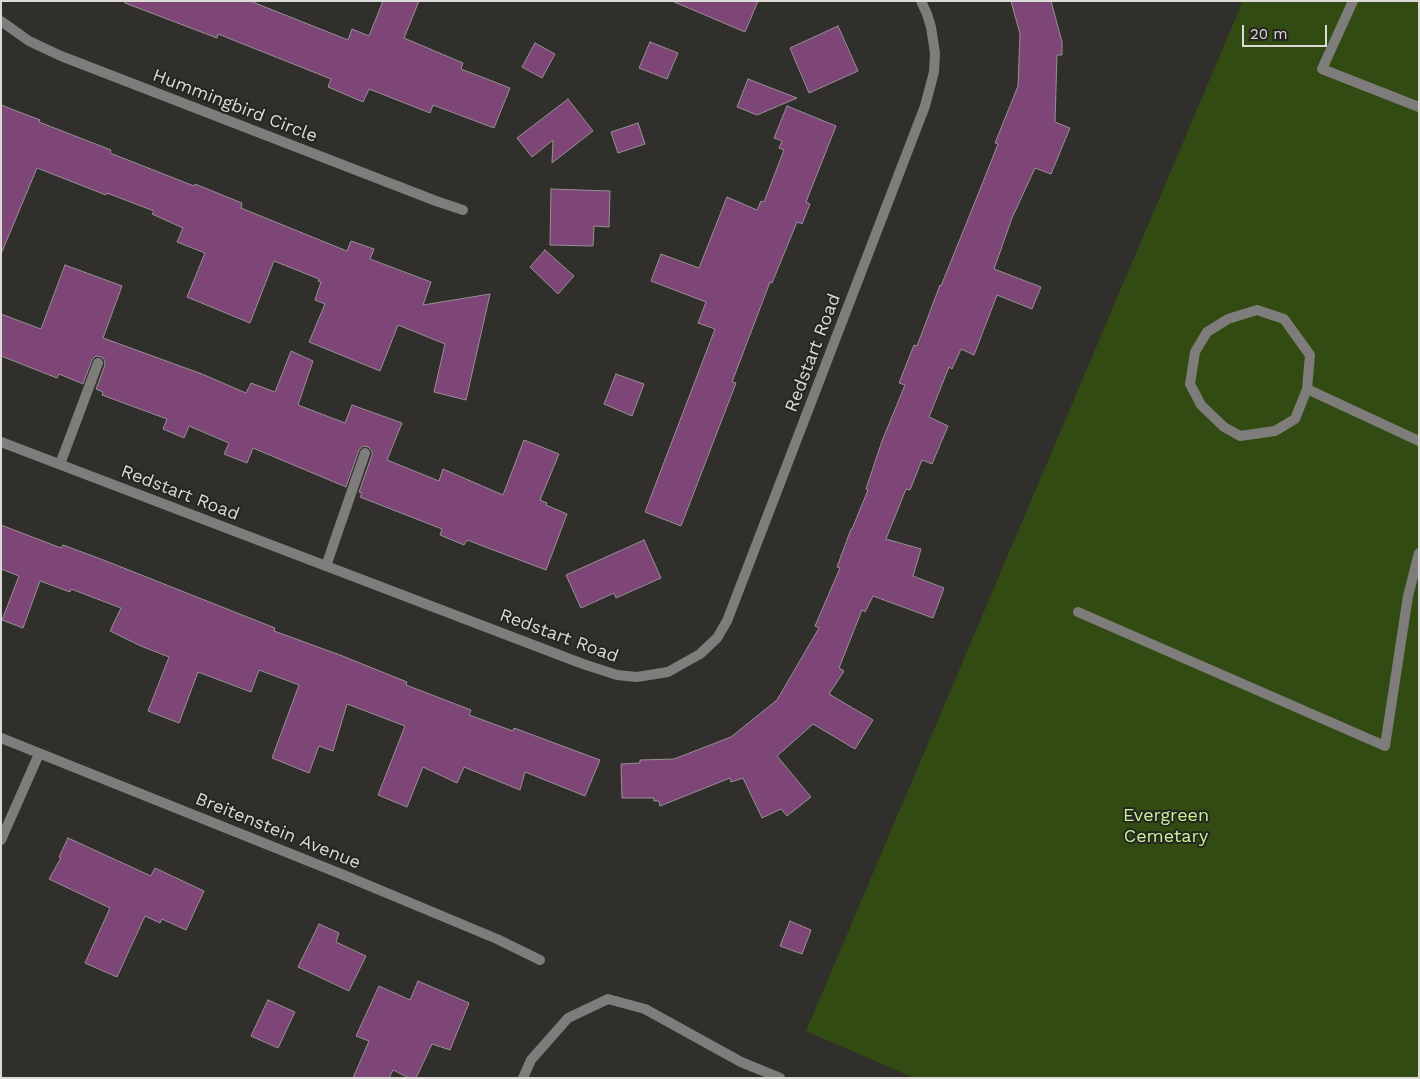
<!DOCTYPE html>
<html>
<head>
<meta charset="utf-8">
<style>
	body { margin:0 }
	#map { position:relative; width:1420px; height:1079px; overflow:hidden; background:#302f2b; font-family:"Work Sans",sans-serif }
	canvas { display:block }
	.frame { position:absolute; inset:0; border:2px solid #dbdad7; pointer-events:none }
	.scale { position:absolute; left:1242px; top:25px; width:85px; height:22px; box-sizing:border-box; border:2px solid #dbdad7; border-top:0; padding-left:6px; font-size:15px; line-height:18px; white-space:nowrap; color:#dbdad7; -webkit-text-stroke:4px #262521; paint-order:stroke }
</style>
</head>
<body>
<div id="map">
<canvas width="1420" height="1079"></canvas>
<div class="frame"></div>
<div class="scale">20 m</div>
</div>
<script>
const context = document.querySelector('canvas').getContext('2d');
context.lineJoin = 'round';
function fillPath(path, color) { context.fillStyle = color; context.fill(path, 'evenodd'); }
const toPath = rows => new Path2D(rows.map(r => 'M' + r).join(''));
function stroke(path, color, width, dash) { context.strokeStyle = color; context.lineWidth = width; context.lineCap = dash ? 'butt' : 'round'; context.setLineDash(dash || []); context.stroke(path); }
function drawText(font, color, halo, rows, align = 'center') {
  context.font = font + ' "Work Sans",sans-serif'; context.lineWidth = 4; context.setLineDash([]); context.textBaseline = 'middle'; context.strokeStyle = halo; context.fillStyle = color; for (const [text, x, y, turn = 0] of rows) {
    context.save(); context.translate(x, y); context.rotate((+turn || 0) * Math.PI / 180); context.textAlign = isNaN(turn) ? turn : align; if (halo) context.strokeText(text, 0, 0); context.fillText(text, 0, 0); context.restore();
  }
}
fillPath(toPath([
	[1243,1,1419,1,1419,1078,914,1078,806,1031]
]), '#324b12');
const building = toPath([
	[125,1,250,1,348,40,352,29,369,36,383,1,419,1,404,38,463,63,461,69,510,88,494,128,433,105,430,113,369,89,363,102,328,87,331,79,218,34,217,38,125,3,125,1],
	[672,1,758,1,745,32,672,1],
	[1011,1,1051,1,1062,42,1062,55,1057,55,1055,122,1070,128,1051,174,1035,168,1012,218,994,269,1041,287,1032,309,997,295,974,355,961,349,952,369,949,367,929,417,948,426,932,464,922,460,910,490,906,489,886,539,921,549,913,576,944,588,933,618,873,596,865,612,862,610,839,668,844,671,829,694,873,720,855,749,813,724,777,756,811,797,787,816,781,809,762,818,743,778,731,782,730,778,660,806,659,801,654,801,654,798,622,798,621,764,640,763,640,760,674,759,731,737,777,700,819,628,815,626,840,568,837,567,851,529,852,529,868,490,866,489,882,441,905,385,899,383,914,345,917,346,940,285,941,286,981,187,998,144,995,143,1018,86,1020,34,1011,1],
	[838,26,858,71,809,93,790,48,838,26],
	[650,42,678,53,667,79,639,68,650,42],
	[535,43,555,54,542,78,522,67,535,43],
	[748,79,797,98,757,115,737,107,748,79],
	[568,99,593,131,552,163,553,140,532,157,517,138,568,99],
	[1,105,40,120,39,122,111,150,110,153,194,186,195,184,242,203,241,208,332,245,347,251,351,241,374,249,370,259,431,282,423,305,490,294,466,400,434,392,445,344,398,325,380,371,309,342,325,304,315,300,321,282,318,281,319,279,274,261,250,323,187,297,205,253,177,242,183,228,152,214,154,211,107,193,106,195,37,168,1,254,1,105],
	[787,106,836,126,806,202,810,204,802,224,797,222,772,283,770,282,732,382,736,383,681,526,645,512,715,329,698,323,706,302,651,281,661,254,699,268,727,197,757,210,761,201,764,202,784,150,779,148,782,141,774,138,787,106],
	[638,123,645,144,618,153,611,132,638,123],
	[551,189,610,191,609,227,594,226,593,246,550,245,551,189],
	[545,250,574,276,558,294,530,267,545,250],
	[65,265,122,286,103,338,202,374,246,393,251,383,275,392,291,351,313,361,298,405,345,423,352,405,402,423,387,460,439,481,443,469,503,495,524,440,559,454,540,500,547,503,546,505,567,514,546,570,467,540,464,545,440,535,442,529,360,497,362,493,359,492,372,455,372,451,368,447,363,446,359,450,346,487,253,448,247,463,224,454,229,443,189,426,184,438,163,429,167,419,102,395,103,392,96,389,105,365,104,359,101,357,96,356,92,360,83,384,59,374,57,378,1,356,1,314,41,329,65,265],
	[616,374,644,384,632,416,604,404,616,374],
	[1,525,61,548,63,545,106,561,275,628,274,631,340,655,407,682,406,685,471,710,469,715,513,731,514,728,600,760,585,796,525,772,520,790,464,767,457,783,423,767,407,807,378,795,405,726,347,704,333,751,319,746,309,773,272,758,299,685,259,670,251,692,198,672,179,723,148,711,169,657,141,646,110,631,121,608,71,589,70,592,40,581,23,628,2,620,19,576,1,569,1,525],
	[644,540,661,578,616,598,614,593,581,608,566,575,644,540],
	[68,838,151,876,155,868,204,891,186,930,162,919,160,923,145,916,117,977,85,963,110,908,49,879,61,858,59,857,68,838],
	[790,921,811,930,802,954,780,946,790,921],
	[319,924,339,933,336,942,366,956,349,991,298,967,319,924],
	[418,981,469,1003,450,1050,432,1044,416,1078,409,1078,393,1070,389,1078,353,1078,369,1041,356,1036,379,986,410,1000,418,981],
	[268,1000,295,1012,278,1048,251,1036,268,1000]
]);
fillPath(building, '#7e4577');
stroke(building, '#969195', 1);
stroke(toPath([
	[1353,1,1322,69,1419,107],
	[1257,310,1284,319,1310,355,1307,389,1295,419,1275,431,1240,436,1224,427,1201,405,1190,384,1195,352,1207,332,1228,319,1257,310],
	[1307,389,1419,441],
	[60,464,98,363],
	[326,566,365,453],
	[1078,612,1385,746,1408,596,1419,553],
	[523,1078,531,1060,568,1018,608,999,645,1009,741,1062,780,1078]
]), '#7f7c7c', 10);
stroke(toPath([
	[1,21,29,41,61,56,436,201,463,210],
	[1,442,583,664,617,675,637,677,668,672,700,654,717,638,727,621,925,106,934,72,935,53,931,27,927,14,921,1],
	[1,738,346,876,497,939,540,960],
	[1,840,39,754]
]), '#7f7c7c', 10);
drawText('18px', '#dbdad7', '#262521', [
	["Hummingbird Circle",235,106,21],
	["Redstart Road",813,353,-69],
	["Redstart Road",180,493,21],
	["Redstart Road",559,636,20],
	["Breitenstein Avenue",278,831,22]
]);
drawText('18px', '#c5f594', '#262521', [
	["Evergreen",1166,816],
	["Cemetary",1166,837]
]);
</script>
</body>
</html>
